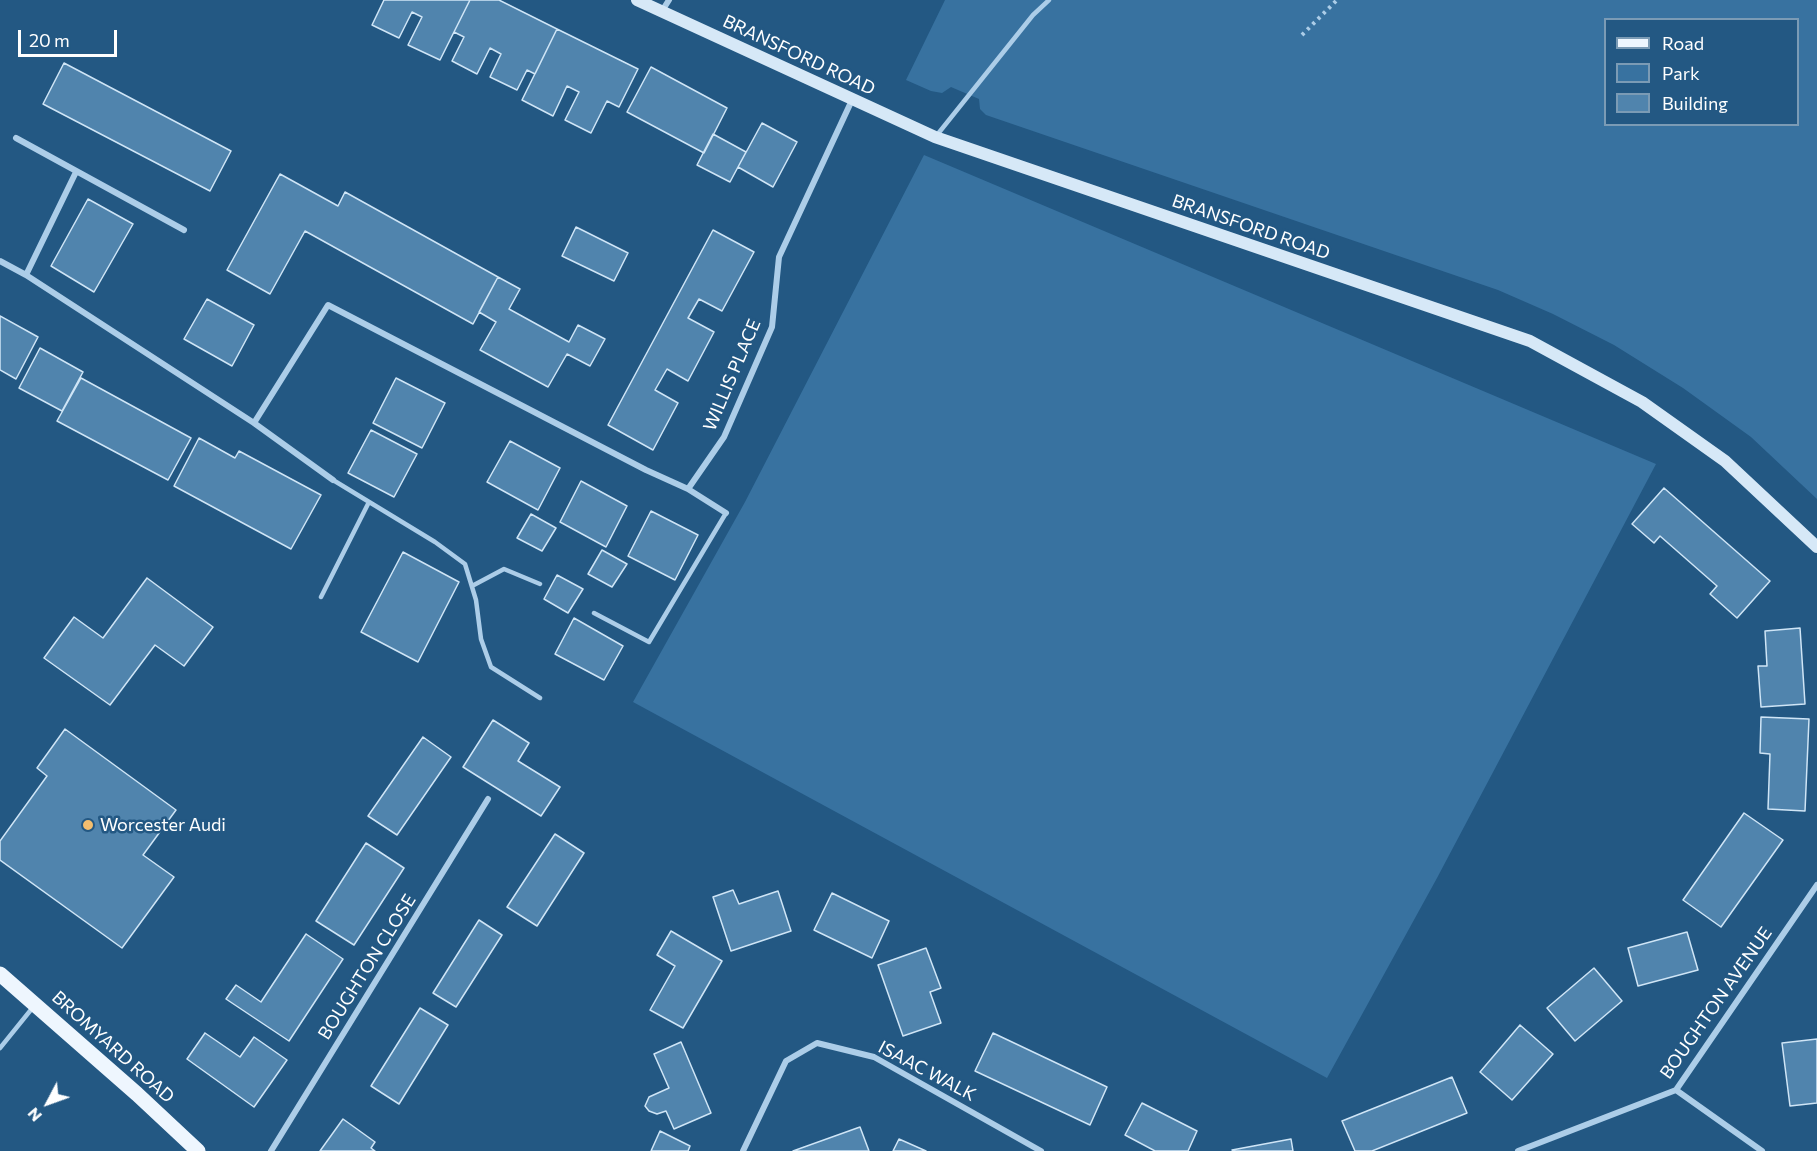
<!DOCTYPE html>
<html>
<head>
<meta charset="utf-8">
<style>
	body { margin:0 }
	#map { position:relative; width:1817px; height:1151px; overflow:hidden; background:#235883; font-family:Commissioner,sans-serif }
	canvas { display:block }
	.legend { position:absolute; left:1604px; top:18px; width:195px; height:108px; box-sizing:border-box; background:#235883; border:2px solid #7b9bb5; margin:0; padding:8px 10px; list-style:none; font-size:18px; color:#fff }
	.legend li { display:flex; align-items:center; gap:12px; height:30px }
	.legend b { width:30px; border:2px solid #7b9bb5 }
	.north { position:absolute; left:18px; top:1073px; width:60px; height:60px; -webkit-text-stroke:4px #235883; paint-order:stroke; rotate:229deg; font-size:16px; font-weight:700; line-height:24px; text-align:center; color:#fff }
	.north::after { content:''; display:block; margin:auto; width:21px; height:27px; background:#fff; clip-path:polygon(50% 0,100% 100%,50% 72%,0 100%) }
	.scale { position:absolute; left:18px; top:30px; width:99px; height:27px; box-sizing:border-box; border:3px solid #fff; border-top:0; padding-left:8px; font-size:18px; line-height:21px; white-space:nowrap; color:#fff; -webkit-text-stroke:4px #235883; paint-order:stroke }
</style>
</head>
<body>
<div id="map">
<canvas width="1817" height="1151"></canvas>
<ul class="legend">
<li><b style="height:8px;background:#eef6fe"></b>Road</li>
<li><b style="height:16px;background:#3872a0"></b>Park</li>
<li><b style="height:16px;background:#5084ad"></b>Building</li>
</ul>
<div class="north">N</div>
<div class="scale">20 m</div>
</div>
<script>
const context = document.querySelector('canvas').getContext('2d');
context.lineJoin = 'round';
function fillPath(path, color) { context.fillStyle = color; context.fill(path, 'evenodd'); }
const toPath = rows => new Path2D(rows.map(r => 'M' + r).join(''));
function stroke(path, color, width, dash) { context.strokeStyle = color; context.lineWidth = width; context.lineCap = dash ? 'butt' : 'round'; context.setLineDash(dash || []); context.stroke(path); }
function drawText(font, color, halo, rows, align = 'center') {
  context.font = font + ' Commissioner,sans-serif'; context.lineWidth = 5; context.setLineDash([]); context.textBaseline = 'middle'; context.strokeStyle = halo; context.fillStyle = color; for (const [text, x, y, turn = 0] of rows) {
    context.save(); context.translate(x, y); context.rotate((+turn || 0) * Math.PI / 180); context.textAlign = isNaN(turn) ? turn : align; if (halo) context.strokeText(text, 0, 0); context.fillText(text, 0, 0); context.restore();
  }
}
fillPath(toPath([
	[945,0,1817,0,1817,499,1751,437,1683,388,1614,345,1553,314,1498,290,986,115,980,109,979,99,951,87,942,93,931,91,906,80],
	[1606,20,1798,20,1798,124,1606,124],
	[924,155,1656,464,1437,878,1327,1078,633,702,745,502]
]), '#3872a0');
const building = toPath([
	[384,0,470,0,440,60,408,45,422,17,412,12,399,38,372,25,384,0],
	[470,0,499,0,557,29,535,74,527,70,517,90,490,77,501,54,490,48,477,74,452,61,464,37,454,32,470,0],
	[557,29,638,69,619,107,607,101,591,133,565,120,579,92,567,86,553,116,522,100,557,29],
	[64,63,231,151,210,191,43,104,64,63],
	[651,67,727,108,704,153,627,112,651,67],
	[762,123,797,142,773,187,738,167,762,123],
	[713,134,746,152,730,182,697,165,713,134],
	[280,174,338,206,345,192,498,277,473,324,305,231,270,294,227,270,280,174],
	[88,199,133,224,94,292,51,266,88,199],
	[576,227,628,253,614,281,562,256,576,227],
	[713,230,754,252,722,311,699,299,688,318,714,332,688,381,667,369,655,390,678,403,653,450,608,425,713,230],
	[498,277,520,289,509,309,569,342,578,325,605,339,590,366,567,354,548,387,480,350,496,322,479,312,498,277],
	[207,299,254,325,232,366,184,339,207,299],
	[0,316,38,337,16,379,0,370,0,316],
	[40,348,83,372,62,411,19,388,40,348],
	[81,378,191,438,168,480,57,421,81,378],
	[396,378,445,403,422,448,373,423,396,378],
	[371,430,417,454,394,497,348,473,371,430],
	[199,438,235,458,239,451,321,495,291,549,174,486,199,438],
	[510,441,560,468,538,510,487,482,510,441],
	[581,481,627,506,606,547,560,522,581,481],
	[1664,488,1770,581,1737,618,1710,594,1717,586,1660,536,1654,543,1632,524,1664,488],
	[651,511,698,535,675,580,628,556,651,511],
	[531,514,556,528,542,551,517,538,531,514],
	[602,550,627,564,612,587,588,574,602,550],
	[403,552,459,582,418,662,361,632,403,552],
	[557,575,583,589,568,613,544,599,557,575],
	[147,578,213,627,184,666,155,645,110,705,44,658,74,617,103,638,147,578],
	[574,618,623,646,604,680,555,654,574,618],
	[1800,628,1805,704,1761,707,1758,666,1767,666,1765,631,1800,628],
	[1761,717,1809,719,1805,811,1768,809,1770,754,1760,753,1761,717],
	[493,720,529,743,518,761,560,787,541,816,463,767,493,720],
	[65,729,176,810,143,855,174,877,122,948,0,860,0,841,47,776,37,768,65,729],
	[423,737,451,757,397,835,368,816,423,737],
	[1744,813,1783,840,1721,927,1683,900,1744,813],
	[555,834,584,853,537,926,507,907,555,834],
	[366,843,404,868,354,945,316,921,366,843],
	[733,890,739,904,778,891,791,931,731,951,713,897,733,890],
	[832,893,889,921,872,958,814,930,832,893],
	[479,920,502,935,456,1007,433,993,479,920],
	[671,931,722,961,683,1028,650,1010,675,966,657,955,671,931],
	[1687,932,1698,970,1638,986,1628,948,1687,932],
	[306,934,343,959,289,1041,226,999,236,985,261,1002,306,934],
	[926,948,941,988,930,992,941,1023,903,1036,878,965,926,948],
	[1594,968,1622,1001,1575,1041,1547,1008,1594,968],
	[420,1008,448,1025,399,1104,371,1086,420,1008],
	[1520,1025,1553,1054,1512,1100,1480,1072,1520,1025],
	[205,1033,240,1057,254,1037,287,1060,254,1107,187,1059,205,1033],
	[993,1033,1107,1087,1090,1125,975,1071,993,1033],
	[1817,1039,1817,1103,1790,1106,1782,1043,1817,1039],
	[681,1042,711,1113,674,1129,666,1111,657,1114,649,1111,645,1106,649,1097,669,1088,654,1054,681,1042],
	[1452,1077,1467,1113,1372,1151,1355,1151,1342,1121,1452,1077],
	[1142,1103,1197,1131,1188,1151,1155,1151,1125,1135,1142,1103],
	[343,1119,375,1142,371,1148,375,1151,320,1151,343,1119],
	[860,1127,869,1151,793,1151,860,1127],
	[660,1131,690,1146,688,1151,651,1151,660,1131],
	[899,1139,926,1151,893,1151,899,1139],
	[1291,1139,1293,1151,1233,1151,1232,1150,1291,1139]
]);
fillPath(building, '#5084ad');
stroke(building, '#cfe5f6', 1.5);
stroke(toPath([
	[1302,35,1337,0]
]), '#accde8', 4, [3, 4.5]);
stroke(toPath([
	[937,135,1033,15,1049,0],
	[333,480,435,542,465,564,476,600,481,639,491,667,540,698],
	[472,586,504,569,540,584],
	[321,597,369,502],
	[594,613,649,642,726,513],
	[0,1048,34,1006]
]), '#accde8', 4.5);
stroke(toPath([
	[662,11,669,0],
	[16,138,184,230],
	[76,172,26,275,254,423,328,305,646,470,688,489,726,513],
	[0,261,26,275],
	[254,423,333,480],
	[688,489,724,437,772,327,779,257,852,100],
	[1676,1090,1762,1151],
	[271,1151,488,799],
	[743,1151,786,1061,817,1043,874,1057,1041,1151],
	[1518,1151,1676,1090,1817,885]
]), '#accde8', 6);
stroke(toPath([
	[637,0,935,137,1530,341,1642,402,1725,461,1817,547]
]), '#d6e8f7', 12);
stroke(toPath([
	[0,974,137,1094,198,1151]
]), '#eef6fe', 15);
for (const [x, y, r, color] of [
	[88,825,6,"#f3be6f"]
]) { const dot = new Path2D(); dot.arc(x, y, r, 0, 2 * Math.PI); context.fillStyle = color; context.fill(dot); stroke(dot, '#235883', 2); }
drawText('18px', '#fff', '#235883', [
	["BRANSFORD ROAD",799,55,25],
	["BRANSFORD ROAD",1251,227,19],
	["WILLIS PLACE",732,375,-67],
	["BOUGHTON CLOSE",367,967,-58],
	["BOUGHTON AVENUE",1716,1003,-55],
	["BROMYARD ROAD",113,1047,42],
	["ISAAC WALK",927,1071,28]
]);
drawText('18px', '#fff', '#235883', [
	["Worcester Audi",100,825]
], 'left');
</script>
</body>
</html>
